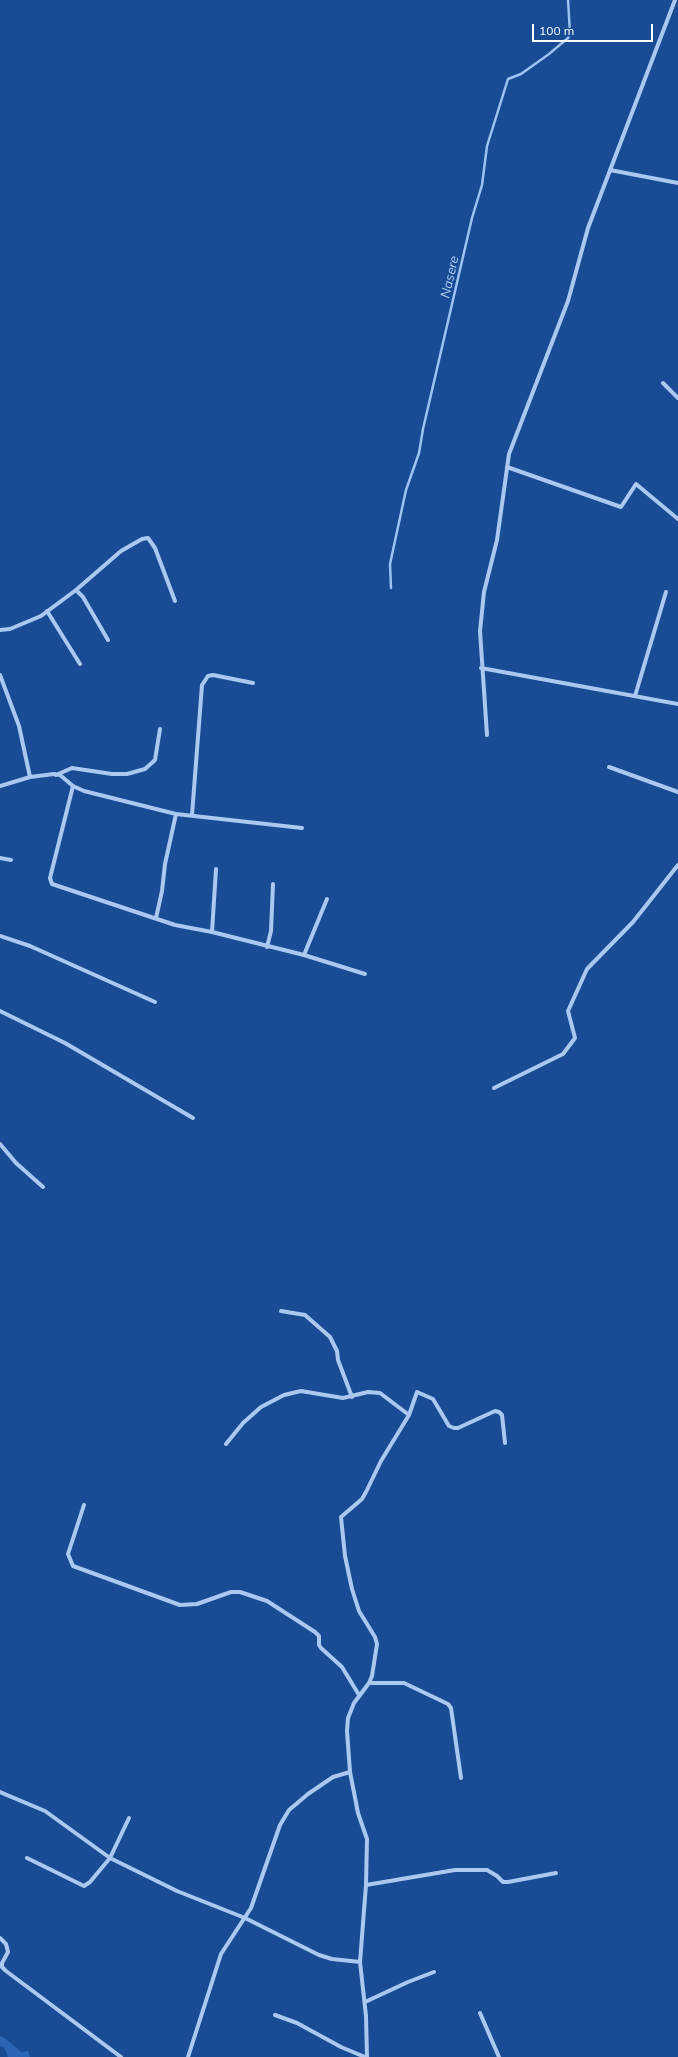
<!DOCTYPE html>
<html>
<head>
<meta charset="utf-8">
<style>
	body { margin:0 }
	#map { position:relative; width:678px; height:2057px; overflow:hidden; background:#194c95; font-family:Mulish,sans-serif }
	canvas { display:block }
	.scale { position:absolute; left:532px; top:24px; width:121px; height:18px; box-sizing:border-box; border:2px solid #fff; border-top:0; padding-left:5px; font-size:12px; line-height:14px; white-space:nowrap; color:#fff; -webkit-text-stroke:3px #194c95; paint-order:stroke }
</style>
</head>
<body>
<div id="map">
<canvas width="678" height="2057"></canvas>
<div class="scale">100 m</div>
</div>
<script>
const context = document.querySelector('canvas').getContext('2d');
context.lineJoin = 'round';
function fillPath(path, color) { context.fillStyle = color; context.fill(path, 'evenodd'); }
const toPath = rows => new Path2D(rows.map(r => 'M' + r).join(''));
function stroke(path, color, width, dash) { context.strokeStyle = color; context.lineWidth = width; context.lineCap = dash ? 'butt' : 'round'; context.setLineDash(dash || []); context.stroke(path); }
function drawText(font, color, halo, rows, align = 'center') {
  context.font = font + ' Mulish,sans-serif'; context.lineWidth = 3.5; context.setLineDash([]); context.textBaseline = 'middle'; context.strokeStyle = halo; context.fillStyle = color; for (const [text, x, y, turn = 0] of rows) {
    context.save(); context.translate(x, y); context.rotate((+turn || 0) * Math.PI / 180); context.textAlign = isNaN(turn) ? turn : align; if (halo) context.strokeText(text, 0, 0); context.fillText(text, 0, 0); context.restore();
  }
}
fillPath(toPath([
	[0,2036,6,2039,21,2052,28,2051,30,2057,8,2057,4,2047,0,2046]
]), '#2c65b3');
stroke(toPath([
	[391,588,390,564,406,490,419,453,423,429,472,218,482,185,487,146,508,79,521,74,549,54,568,38,570,33,568,0]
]), '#9dc3f2', 2.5);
stroke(toPath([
	[610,170,678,183],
	[663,383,678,398],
	[507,467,621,507,636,484,678,519],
	[76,590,83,597,108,640],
	[47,611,80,664],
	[0,630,10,629,41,616,76,590,121,551,142,539,148,538,155,548,175,601],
	[481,668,678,704],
	[0,675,19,726,30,777],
	[635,696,666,592],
	[487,735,480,631,484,592,497,540,509,454,568,301,588,228,675,0],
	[609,767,678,792],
	[56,775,72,768,112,774,127,774,145,769,155,760,160,729],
	[0,786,30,777,54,774,60,775,73,786,84,791,176,814,302,828],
	[73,786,50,878,52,884,175,925,212,932,304,955,365,974],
	[192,815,202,685,208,676,213,675,253,683],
	[0,858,11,860],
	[156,918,162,891,165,864,176,814],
	[212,932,216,869],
	[0,936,30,946,155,1002],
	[267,947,271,931,273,884],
	[304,955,327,899],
	[0,1011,65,1043,193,1118],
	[494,1088,563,1054,575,1038,568,1011,587,969,633,922,678,865],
	[0,1144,16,1163,43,1187],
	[281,1311,305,1315,330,1337,337,1351,338,1360,352,1397],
	[226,1444,243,1423,261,1407,284,1395,301,1391,343,1398,368,1392,380,1393,409,1415],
	[84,1505,68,1554,73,1566,180,1605,197,1604,231,1592,240,1592,267,1601,315,1632,319,1636,319,1645,321,1648,342,1667,359,1695],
	[369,1683,404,1683,448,1704,451,1708,461,1778],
	[0,1792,45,1811,110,1858,129,1818],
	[27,1858,84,1886,90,1882,110,1858,177,1891,245,1918,319,1955,332,1959,360,1962],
	[366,1885,455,1870,487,1870,497,1876,503,1882,508,1882,556,1873],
	[0,1938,6,1944,8,1952,2,1963,2,1967,6,1971,121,2057],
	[365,2002,408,1982,434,1972],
	[480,2013,499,2057],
	[275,2015,297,2023,341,2047,365,2057],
	[188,2057,221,1954,251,1908,280,1825,289,1810,308,1794,333,1777,350,1772],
	[367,2057,366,2016,360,1962,366,1885,367,1839,358,1813,350,1772,347,1731,348,1718,354,1703,369,1683,372,1676,377,1644,375,1637,359,1611,352,1589,345,1556,341,1517,362,1499,366,1492,381,1461,409,1415,417,1392,433,1399,449,1426,454,1428,458,1428,495,1411,499,1412,502,1415,505,1443]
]), '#aac8f0', 4);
drawText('italic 13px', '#b7d2f7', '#194c95', [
	["Nasere",450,277,-77]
]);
</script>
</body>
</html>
